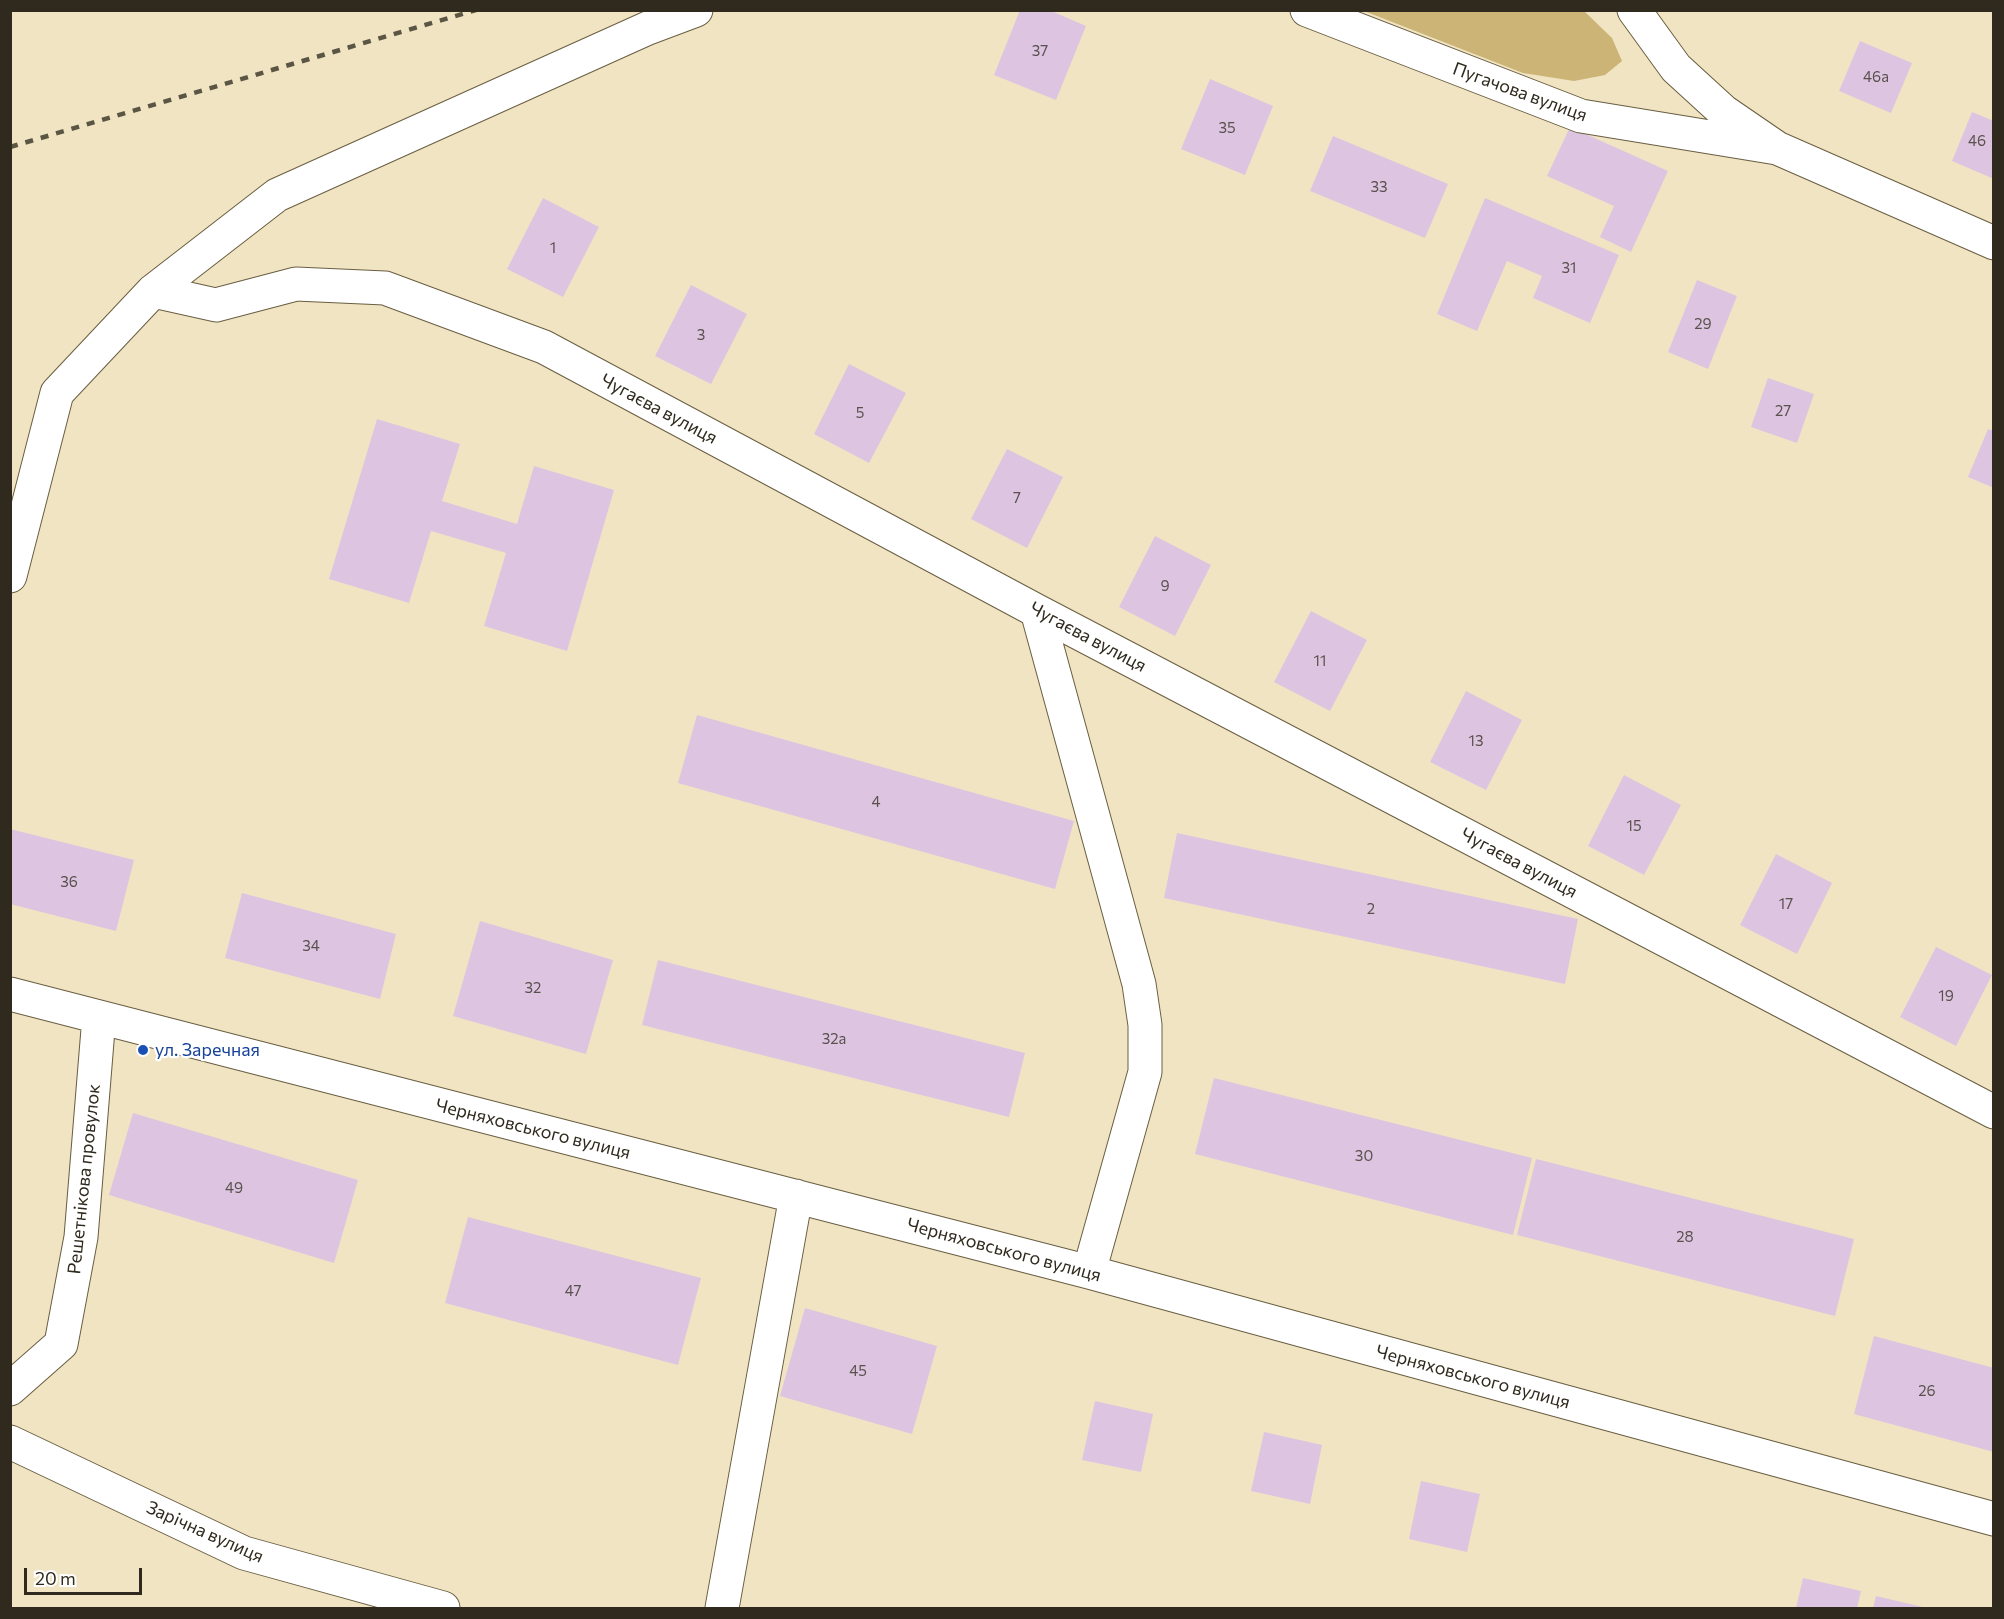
<!DOCTYPE html>
<html>
<head>
<meta charset="utf-8">
<style>
	body { margin:0 }
	#map { position:relative; width:2004px; height:1619px; overflow:hidden; background:#f0e4c3; font-family:Commissioner,sans-serif }
	canvas { display:block }
	.frame { position:absolute; inset:0; border:12px solid #2f2a1d; pointer-events:none }
	.scale { position:absolute; left:24px; top:1568px; width:118px; height:27px; box-sizing:border-box; border:3px solid #2f2a1d; border-top:0; padding-left:8px; font-size:18px; line-height:21px; white-space:nowrap; color:#2f2a1d; -webkit-text-stroke:4px #fff; paint-order:stroke }
</style>
</head>
<body>
<div id="map">
<canvas width="2004" height="1619"></canvas>
<div class="frame"></div>
<div class="scale">20 m</div>
</div>
<script>
const context = document.querySelector('canvas').getContext('2d');
context.lineJoin = 'round';
function fillPath(path, color) { context.fillStyle = color; context.fill(path, 'evenodd'); }
const toPath = rows => new Path2D(rows.map(r => 'M' + r).join(''));
function stroke(path, color, width, dash) { context.strokeStyle = color; context.lineWidth = width; context.lineCap = dash ? 'butt' : 'round'; context.setLineDash(dash || []); context.stroke(path); }
function drawText(font, color, halo, rows, align = 'center') {
  context.font = font + ' Commissioner,sans-serif'; context.lineWidth = 4.5; context.setLineDash([]); context.textBaseline = 'middle'; context.strokeStyle = halo; context.fillStyle = color; for (const [text, x, y, turn = 0] of rows) {
    context.save(); context.translate(x, y); context.rotate((+turn || 0) * Math.PI / 180); context.textAlign = isNaN(turn) ? turn : align; if (halo) context.strokeText(text, 0, 0); context.fillText(text, 0, 0); context.restore();
  }
}
fillPath(toPath([
	[1364,11,1584,11,1612,38,1622,61,1605,75,1574,81,1523,73]
]), '#cbb475');
fillPath(toPath([
	[1020,10,1049,10,1086,26,1056,100,994,75],
	[1860,41,1912,63,1891,113,1839,91],
	[1210,79,1273,106,1245,175,1181,149],
	[1972,112,1994,121,1994,179,1952,161],
	[1570,127,1668,171,1631,252,1600,237,1614,206,1547,176],
	[1333,136,1448,184,1425,238,1310,191],
	[543,198,599,227,563,297,507,269],
	[1485,198,1619,255,1590,323,1533,298,1542,276,1507,261,1477,331,1437,314],
	[1697,280,1737,296,1708,369,1668,352],
	[691,285,747,314,711,384,655,356],
	[849,364,906,393,869,463,814,434],
	[1768,378,1814,394,1797,443,1751,427],
	[377,419,460,444,442,501,517,524,534,466,614,490,567,651,484,626,506,553,431,531,409,603,329,579],
	[1988,429,1994,431,1994,488,1968,477],
	[1007,449,1063,477,1027,548,971,519],
	[1155,536,1211,565,1175,636,1119,607],
	[1311,611,1367,640,1330,711,1274,682],
	[1466,691,1522,720,1486,790,1430,762],
	[697,715,1074,821,1055,889,678,783],
	[1624,775,1681,805,1644,875,1588,846],
	[10,829,134,860,116,931,10,904],
	[1177,833,1578,919,1565,984,1164,898],
	[1776,854,1832,883,1797,954,1740,925],
	[242,893,396,934,380,999,225,958],
	[480,921,613,960,586,1054,453,1016],
	[1936,947,1992,975,1956,1046,1900,1017],
	[658,960,1025,1053,1009,1117,642,1025],
	[1214,1078,1532,1158,1513,1235,1195,1154],
	[133,1113,358,1180,334,1263,109,1195],
	[1536,1159,1854,1239,1835,1316,1517,1235],
	[468,1217,701,1278,678,1365,445,1303],
	[805,1308,937,1346,912,1434,780,1396],
	[1874,1336,1994,1368,1994,1452,1854,1414],
	[1095,1401,1153,1414,1141,1472,1082,1460],
	[1264,1432,1322,1445,1310,1504,1251,1491],
	[1421,1481,1480,1494,1467,1552,1409,1539],
	[1803,1578,1861,1591,1857,1608,1796,1608],
	[1876,1596,1927,1608,1873,1608]
]), '#ddc5e1');
const minor = toPath([
	[1307,10,1581,116,1777,148],
	[1634,10,1676,68,1723,111,1777,148,1994,243],
	[153,291,216,305,296,284,385,288,544,347,1037,611,1994,1112],
	[10,576,57,393,153,291,277,195,648,28,696,10],
	[1037,611,1139,984,1145,1025,1145,1072,1089,1272],
	[10,994,1089,1272,1994,1519],
	[10,1389,61,1344,81,1237,99,1017],
	[10,1442,244,1553,443,1608],
	[722,1608,796,1196]
]);
stroke(minor, '#695e41', 35);
stroke(minor, '#fff', 33);
stroke(toPath([
	[10,147,476,10]
]), '#5b5543', 4.5, [8, 8]);
for (const [x, y, r, color] of [
	[143,1050,6,"#1a4fb4"]
]) { const dot = new Path2D(); dot.arc(x, y, r, 0, 2 * Math.PI); context.fillStyle = color; context.fill(dot); stroke(dot, '#fff', 2); }
drawText('15px', '#5a514e', null, [
	["37",1040,51],
	["46а",1876,77],
	["35",1227,128],
	["46",1977,141],
	["33",1379,187],
	["1",553,248],
	["31",1569,268],
	["29",1703,324],
	["3",701,335],
	["27",1783,411],
	["5",860,413],
	["7",1017,498],
	["9",1165,586],
	["11",1320,661],
	["13",1476,741],
	["4",876,802],
	["15",1634,826],
	["36",69,882],
	["17",1786,904],
	["2",1371,909],
	["34",311,946],
	["32",533,988],
	["19",1946,996],
	["32а",834,1039],
	["30",1364,1156],
	["49",234,1188],
	["28",1685,1237],
	["47",573,1291],
	["45",858,1371],
	["26",1927,1391]
]);
drawText('18px', '#2f2a1d', '#fff', [
	["Пугачова вулиця",1520,92,20],
	["Чугаєва вулиця",659,409,28],
	["Чугаєва вулиця",1088,637,28],
	["Чугаєва вулиця",1519,863,28],
	["Черняховського вулиця",533,1129,14],
	["Решетнікова провулок",84,1179,-84],
	["Черняховського вулиця",1004,1250,15],
	["Черняховського вулиця",1473,1377,15],
	["Зарічна вулиця",205,1532,24]
]);
drawText('18px', '#164399', '#fff', [
	["ул. Заречная",155,1050]
], 'left');
</script>
</body>
</html>
